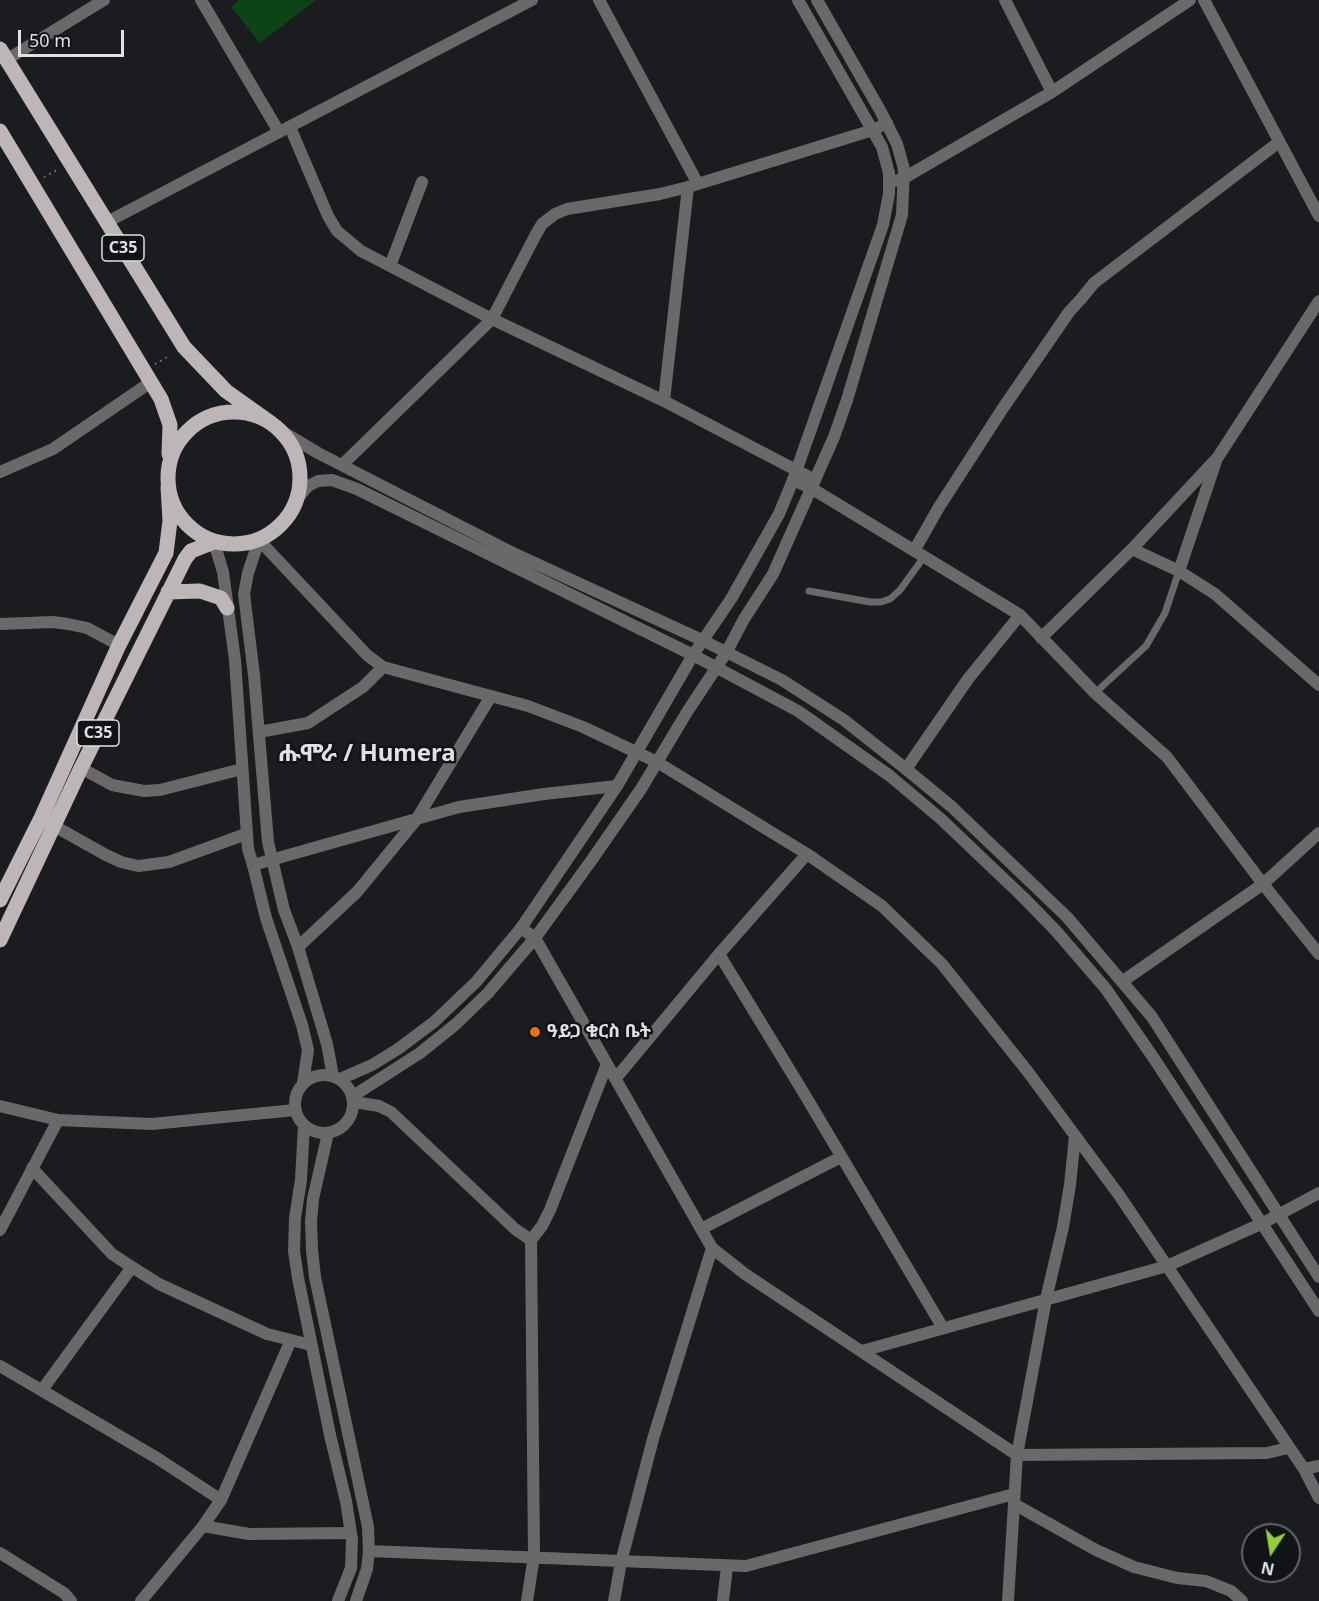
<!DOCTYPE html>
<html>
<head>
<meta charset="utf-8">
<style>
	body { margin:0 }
	#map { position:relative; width:1319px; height:1601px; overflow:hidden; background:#1b1c20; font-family:"Noto Sans",sans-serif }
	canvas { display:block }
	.north { position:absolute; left:1241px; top:1523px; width:60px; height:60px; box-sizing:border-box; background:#121317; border:2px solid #646569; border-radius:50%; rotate:192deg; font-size:16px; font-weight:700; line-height:24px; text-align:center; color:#e0e1e3 }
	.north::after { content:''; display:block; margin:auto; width:21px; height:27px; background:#95cc3a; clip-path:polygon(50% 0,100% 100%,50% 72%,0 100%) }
	.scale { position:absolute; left:18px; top:30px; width:106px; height:27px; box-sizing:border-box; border:3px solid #e0e1e3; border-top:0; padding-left:8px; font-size:18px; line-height:21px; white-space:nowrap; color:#e0e1e3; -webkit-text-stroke:4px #121317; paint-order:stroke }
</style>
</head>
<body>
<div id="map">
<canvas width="1319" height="1601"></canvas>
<div class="north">N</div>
<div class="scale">50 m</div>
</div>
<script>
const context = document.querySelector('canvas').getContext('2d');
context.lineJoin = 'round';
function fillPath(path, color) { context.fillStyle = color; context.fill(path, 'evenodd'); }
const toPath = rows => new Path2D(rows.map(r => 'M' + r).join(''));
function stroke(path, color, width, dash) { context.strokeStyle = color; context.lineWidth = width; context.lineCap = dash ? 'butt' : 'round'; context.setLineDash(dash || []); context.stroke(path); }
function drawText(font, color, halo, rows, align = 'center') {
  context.font = font + ' "Noto Sans","Noto Sans Ethiopic",sans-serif'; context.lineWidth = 5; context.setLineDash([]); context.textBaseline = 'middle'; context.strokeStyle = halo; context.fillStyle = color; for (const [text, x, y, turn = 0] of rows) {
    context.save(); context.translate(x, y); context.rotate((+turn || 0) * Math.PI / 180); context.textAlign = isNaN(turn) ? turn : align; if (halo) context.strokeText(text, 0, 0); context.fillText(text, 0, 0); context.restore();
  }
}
fillPath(toPath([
	[239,0,316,0,260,43,231,7]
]), '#0e4217');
stroke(toPath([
	[44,177,57,170],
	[155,364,171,355]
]), '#7b7c7f', 2, [1.5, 4.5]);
stroke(toPath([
	[809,591,870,602,881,602,890,599,900,590,924,557],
	[1095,693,1146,646,1165,613,1179,571]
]), '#6b6869', 7);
stroke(toPath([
	[201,0,279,132],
	[599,0,698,184],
	[1005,0,1052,92],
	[1204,0,1319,216],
	[6,60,104,0],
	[290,127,328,216,337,231,361,251,492,319,664,401,815,480],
	[896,181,904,178,1052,92,1190,0],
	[107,222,532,0],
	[390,266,422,182],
	[664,401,688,187],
	[342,465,492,319,535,236,542,224,555,214,567,209,660,194,688,187,873,130,887,123],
	[0,472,53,449,151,382],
	[793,480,811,488,1020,615,1095,693,1167,757,1263,884,1319,954],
	[259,540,367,655,383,667,528,706,583,727,657,762,807,854,882,906,942,964,1028,1072,1119,1195,1304,1469,1319,1466],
	[1132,549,1179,571,1215,594,1319,685],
	[914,551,939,507,1003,408,1069,312,1081,299,1094,283,1279,142],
	[1179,571,1216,461],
	[0,624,53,622,68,624,87,628,119,645],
	[1041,638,1132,549,1218,457,1319,301],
	[259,732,308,723,363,687,383,667],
	[81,768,112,785,144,791,160,790,242,769],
	[906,769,968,679,1020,615],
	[47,822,106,855,121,862,138,866,169,862,246,834],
	[253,865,459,807,544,794,617,786],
	[521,928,535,938,712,1248,745,1274,1017,1455,1267,1453,1288,1448],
	[298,947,357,892,416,820,491,696],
	[719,954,805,1095,943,1328],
	[1123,981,1263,884,1319,833],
	[616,1078,719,954,807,854],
	[354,1102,379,1106,391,1112,515,1229,531,1240],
	[0,1106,58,1120,152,1124,295,1110],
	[32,1168,112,1254,132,1267,159,1284,267,1334,311,1345],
	[701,1229,841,1157],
	[0,1230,58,1120],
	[862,1351,1167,1266,1263,1223,1319,1193],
	[0,1366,157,1458,221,1500],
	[42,1390,132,1267],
	[1304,1469,1319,1498],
	[1014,1504,1096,1550,1134,1567,1177,1578,1206,1581,1231,1591,1242,1601],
	[203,1526,249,1534,351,1533],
	[369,1551,746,1566,1014,1494],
	[0,1553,64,1593,71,1601],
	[141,1601,203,1526,221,1500,291,1340],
	[527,1601,534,1556,531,1240,542,1226,550,1210,607,1064],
	[614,1601,621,1562,653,1439,712,1248],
	[723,1601,727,1567],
	[1008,1601,1017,1455,1046,1299,1063,1227,1070,1185,1075,1136]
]), '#6b6869', 12);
stroke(toPath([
	[278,429,318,453,515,554,704,641,782,680,844,720,906,769,952,807,1067,917,1152,1017,1319,1277],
	[297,499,308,486,318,481,332,480,357,489,693,655,798,711,890,776,941,819,1024,898,1057,932,1106,989,1155,1060,1319,1311],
	[259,540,248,573,244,594,254,675,268,842,284,910,298,947,327,1044,333,1076],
	[214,542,223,572,235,660,248,849,253,865,266,918,302,1025,308,1050,303,1083],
	'295 1104a29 29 0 1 1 58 0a29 29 0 1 1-58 0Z',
	[340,1079,372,1065,398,1049,434,1022,476,982,521,928,617,786,693,655,731,599,779,514,793,480,883,225,889,194,889,173,882,147,798,0],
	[353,1096,420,1053,456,1024,488,993,535,938,591,861,641,789,687,712,726,653,744,619,773,574,834,437,847,400,902,215,904,169,897,144,881,112,817,0],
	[304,1125,301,1180,295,1218,294,1251,298,1278,330,1435,346,1501,352,1540,351,1568,338,1601],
	[328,1133,313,1199,311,1221,312,1250,315,1277,368,1527,369,1551,367,1569,356,1601]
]), '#6b6869', 12);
stroke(toPath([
	[0,49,184,347,226,391,271,423],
	[0,131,161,399,170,425,169,454],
	'168 478a66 66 0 1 1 132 0a66 66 0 1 1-132 0Z',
	[168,592,200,591,221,598,227,608],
	[0,900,41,818,119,645,166,553,170,521,168,487],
	[0,940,81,768,185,559,191,551,214,542]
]), '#bcb6b7', 15);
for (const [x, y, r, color] of [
	[535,1032,6,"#e8710a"]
]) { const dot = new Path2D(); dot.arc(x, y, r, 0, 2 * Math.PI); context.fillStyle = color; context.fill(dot); stroke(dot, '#121317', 2); }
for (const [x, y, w] of [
	[123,248,42],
	[98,733,42]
]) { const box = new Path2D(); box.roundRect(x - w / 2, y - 13, w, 26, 4.5); context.fillStyle = '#121317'; context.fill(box); stroke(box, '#e0e1e3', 1.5); }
drawText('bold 16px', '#e0e1e3', null, [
	["C35",123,248],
	["C35",98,733]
]);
drawText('bold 18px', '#e0e1e3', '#121317', [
	["ዓይጋ ቁርስ ቤት",547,1032]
], 'left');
drawText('bold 24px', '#e0e1e3', '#121317', [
	["ሑሞራ / Humera",367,754]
]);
</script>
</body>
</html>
